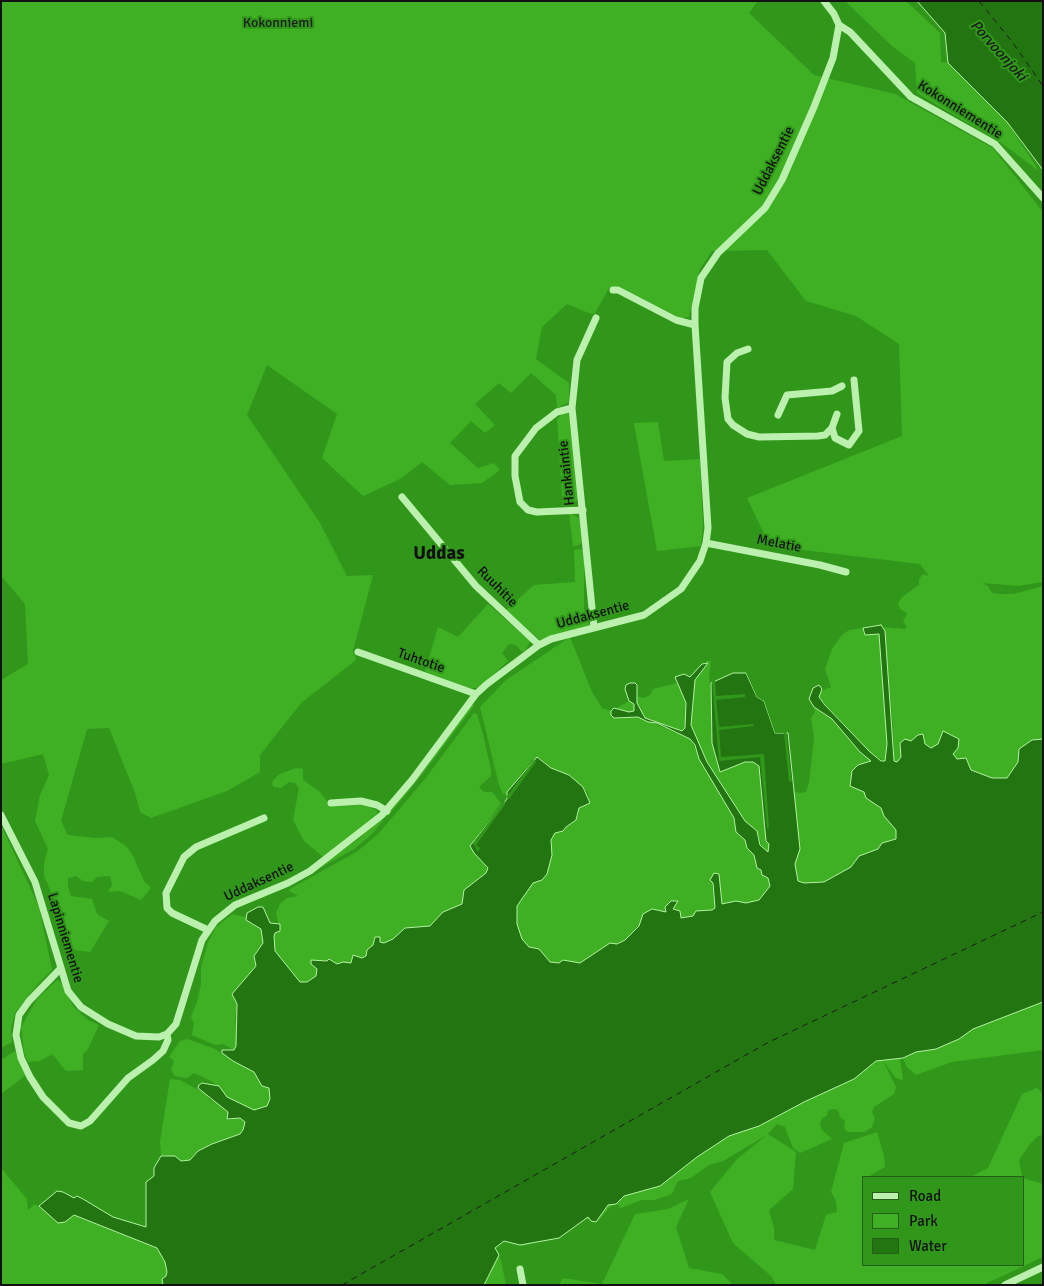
<!DOCTYPE html>
<html>
<head>
<meta charset="utf-8">
<style>
	body { margin:0 }
	#map { position:relative; width:1044px; height:1286px; overflow:hidden; background:#31971b; font-family:Signika,sans-serif }
	canvas { display:block }
	.frame { position:absolute; inset:0; border:2px solid #111; pointer-events:none }
	.legend { position:absolute; left:862px; top:1176px; width:162px; height:90px; box-sizing:border-box; background:#31971b; border:1px solid #246117; margin:0; padding:6px 9px; list-style:none; font-size:15px; color:#111 }
	.legend li { display:flex; align-items:center; gap:10px; height:25px }
	.legend b { width:25px; border:1px solid #246117 }
</style>
</head>
<body>
<div id="map">
<canvas width="1044" height="1286"></canvas>
<div class="frame"></div>
<ul class="legend">
<li><b style="height:6px;background:#bcf0af"></b>Road</li>
<li><b style="height:14px;background:#3fb024"></b>Park</li>
<li><b style="height:14px;background:#237512"></b>Water</li>
</ul>
</div>
<script>
const context = document.querySelector('canvas').getContext('2d');
context.lineJoin = 'round';
function fillPath(path, color) { context.fillStyle = color; context.fill(path, 'evenodd'); }
const toPath = rows => new Path2D(rows.map(r => 'M' + r).join(''));
function stroke(path, color, width, dash) { context.strokeStyle = color; context.lineWidth = width; context.lineCap = dash ? 'butt' : 'round'; context.setLineDash(dash || []); context.stroke(path); }
function drawText(font, color, halo, rows, align = 'center') {
  context.font = font + ' Signika,sans-serif'; context.lineWidth = 4; context.setLineDash([]); context.textBaseline = 'middle'; context.strokeStyle = halo; context.fillStyle = color; for (const [text, x, y, turn = 0] of rows) {
    context.save(); context.translate(x, y); context.rotate((+turn || 0) * Math.PI / 180); context.textAlign = isNaN(turn) ? turn : align; if (halo) context.strokeText(text, 0, 0); context.fillText(text, 0, 0); context.restore();
  }
}
fillPath(toPath([
	[1,1,758,1,749,13,814,75,895,94,993,148,1043,212,1043,582,1019,586,982,583,988,586,992,593,1000,594,1013,594,1043,586,1043,752,1037,772,939,805,894,761,893,723,883,627,905,629,907,626,903,622,907,613,900,609,898,604,902,597,919,585,919,579,923,574,929,576,920,564,770,546,747,498,902,436,899,344,856,316,806,301,767,250,712,251,700,269,689,317,681,318,617,286,609,288,595,313,591,314,567,304,542,327,536,359,569,383,569,402,557,408,556,395,531,373,511,393,499,383,475,404,495,425,485,433,471,421,450,443,478,468,494,463,500,470,482,483,450,485,422,462,402,478,363,496,322,458,337,414,267,365,247,415,320,523,347,576,373,575,353,651,356,660,301,703,260,755,260,772,227,791,151,818,140,812,135,793,109,728,87,729,61,821,68,835,96,838,112,837,126,846,133,856,144,881,151,888,141,900,120,891,108,892,112,885,110,876,97,877,92,882,83,881,76,876,68,878,68,887,71,896,92,899,97,914,109,921,90,952,66,949,65,934,56,903,44,876,44,863,48,849,35,821,40,795,49,775,43,754,1,764,1,680,28,664,25,604,1,576],
	[845,1,906,1,940,33,941,62,948,63,1004,118,1039,171,1000,142,917,93,915,63,892,46],
	[565,411,569,412,579,497,572,507,563,507,557,419],
	[658,422,664,461,700,459,703,526,701,546,657,551,634,423],
	[569,512,580,519,582,542,579,545,573,546],
	[580,549,584,551,584,609,590,626,540,640,506,610,534,585,575,582,574,550],
	[488,604,530,641,526,650,522,652,516,645,509,644,502,653,508,661,479,688,470,688,425,672,438,627,458,637],
	[863,628,865,635,879,634,881,646,887,744,884,761,870,752,819,697,819,692,831,687,825,669,832,649,842,635,849,630],
	[570,637,592,692,602,708,611,711,611,715,614,717,639,717,690,739,734,818,736,832,745,840,747,848,754,855,757,868,768,877,770,885,770,893,733,921,721,903,711,875,715,908,689,928,673,906,665,907,666,912,663,913,652,909,630,935,664,970,550,962,539,949,529,947,522,939,517,924,517,906,555,833,563,831,579,815,579,808,582,805,589,804,589,796,587,791,569,775,551,768,540,758,532,760,506,794,503,794,499,785,480,707,506,680],
	[706,661,711,661,709,676,713,717,712,743,720,771,745,762,753,762,759,766,766,841,769,844,768,852,763,849,757,831,745,821,707,762,691,725,695,680,708,663],
	[677,683,686,703,685,728,681,731,645,718,637,703,636,696,644,698,650,695,653,689],
	[629,701,634,704,634,712,625,712,617,708],
	[472,704,474,706,421,776,388,816,386,815,420,776],
	[814,707,832,719,860,752,883,770,889,809,900,838,855,874,796,890,792,863,793,791,799,793,806,792,809,783,814,738,811,718,815,712],
	[474,713,477,714,483,734,491,770,491,776,479,787,484,792,492,792,501,803,470,846,491,874,444,931,362,958,353,955,351,963,337,964,330,960,314,960,317,969,316,976,308,983,300,982,275,951,274,936,275,933,280,931,276,913,280,904,287,898,298,896,288,890,358,851,379,833,425,779],
	[296,768,303,769,303,780,320,792,331,806,364,804,377,811,377,814,323,857,304,841,293,820,299,788,295,783,289,782,281,788,274,787,272,784,273,780,280,774],
	[1043,803,1043,1050,952,1062,916,1075,907,1067,903,1058,900,1058,903,1080,896,1078,883,1061,896,1087,894,1094,874,1107,872,1112,875,1118,872,1127,865,1132,848,1132,844,1128,845,1121,840,1117,838,1110,833,1109,828,1110,827,1116,822,1118,820,1124,822,1130,832,1139,800,1153,793,1148,785,1127,777,1124,768,1134,796,1152,793,1189,769,1210,774,1229,774,1240,815,1250,826,1215,837,1212,836,1201,831,1192,844,1143,877,1132,884,1156,885,1167,868,1177,863,1177,863,1265,1023,1265,1023,1178,1043,1184,1043,1257,983,1285,776,1285,772,1277,733,1243,710,1192,737,1159,767,1135,723,1161,709,1165,691,1178,678,1181,672,1194,654,1200,642,1200,621,1208,616,1204,610,1207,599,1220,578,1218,558,1237,522,1246,491,1236,501,1261,506,1285,364,1285],
	[381,819,383,821,371,835,354,849,309,874,357,840],
	[1,825,39,907,52,970,39,983,15,1013,11,1028,12,1042,1,1048],
	[232,914,245,917,261,929,263,941,254,956,257,966,233,997,237,1004,235,1018,237,1043,234,1050,223,1044,215,1045,192,1035,194,1023,191,1017,197,1002,201,984,201,968,208,942,216,927],
	[57,980,61,982,73,1006,88,1020,99,1025,88,1049,83,1054,83,1070,66,1071,52,1054,40,1061,28,1062,24,1053,21,1027,37,999],
	[187,1039,215,1049,233,1061,254,1072,262,1086,269,1088,270,1099,267,1106,254,1110,227,1097,213,1082,194,1073,187,1078,175,1076,171,1070,174,1061,169,1057,180,1041],
	[15,1051,26,1075,1,1094,1,1060],
	[170,1079,180,1080,208,1095,209,1099,223,1106,228,1112,228,1120,240,1118,245,1122,243,1130,240,1134,198,1151,190,1160,181,1161,166,1155,161,1156,160,1142],
	[1037,1088,1043,1094,1043,1135,1038,1136,1030,1144,1019,1160,1022,1177,971,1177,988,1168,1022,1094],
	[1,1168,27,1199,28,1210,35,1204,47,1212,53,1219,73,1215,157,1248,165,1262,167,1271,166,1276,163,1279,163,1285,1,1285],
	[689,1199,676,1227,689,1268,722,1274,733,1285,559,1285,563,1278,602,1284,635,1214,668,1209]
]), '#3fb024');
const water = toPath([
	[917,1,1043,1,1043,170,1007,122,948,63,945,33,917,1],
	[881,625,885,631,894,761,897,762,901,757,900,743,905,739,911,741,918,735,923,734,925,744,931,748,938,744,943,731,959,739,958,748,953,754,957,759,966,758,971,770,992,778,1007,778,1018,762,1019,749,1032,740,1043,739,1043,1002,973,1029,959,1039,936,1049,916,1052,903,1058,876,1061,854,1079,804,1102,759,1126,729,1136,697,1157,660,1186,624,1196,616,1204,608,1205,596,1222,591,1221,588,1217,559,1238,520,1245,504,1241,495,1248,499,1255,484,1285,163,1285,162,1279,166,1276,167,1272,165,1262,157,1248,74,1215,65,1222,58,1223,39,1206,57,1191,63,1192,74,1198,77,1196,83,1199,113,1217,146,1227,146,1182,154,1176,154,1168,161,1156,175,1156,181,1161,190,1160,198,1151,212,1144,240,1134,243,1130,245,1122,240,1118,227,1119,228,1112,198,1088,199,1085,202,1083,219,1086,227,1097,254,1110,267,1106,270,1099,269,1088,262,1086,254,1072,233,1061,222,1053,222,1050,234,1050,236,1046,237,1004,232,994,256,966,254,956,263,943,261,929,246,920,247,913,258,907,263,907,270,923,280,924,280,931,275,933,274,936,275,951,300,982,307,982,316,976,317,969,311,964,311,960,327,961,329,959,337,964,343,962,351,963,353,955,362,958,366,956,367,950,373,945,375,937,380,937,380,942,384,943,393,939,405,928,430,926,443,912,462,904,464,890,486,873,488,868,474,853,470,846,507,799,507,792,537,757,551,768,569,775,583,787,590,803,579,808,576,820,566,827,563,831,555,833,551,840,552,855,547,874,542,880,533,883,517,906,517,924,522,939,529,947,539,949,550,962,559,963,563,960,580,963,610,943,617,944,625,940,639,926,643,914,652,909,666,912,665,907,671,901,678,901,673,909,680,911,681,918,693,916,696,911,712,910,715,908,714,895,713,883,710,880,714,873,719,874,722,904,736,901,746,903,759,900,770,886,768,878,762,875,761,870,757,868,754,855,747,848,745,840,736,832,734,818,699,759,695,745,690,739,657,723,648,722,638,717,614,718,611,715,611,711,614,708,629,712,634,711,634,704,629,701,625,689,626,685,630,683,635,683,637,685,637,703,645,718,682,731,685,728,686,703,675,677,684,674,690,677,702,664,708,663,695,680,691,725,707,762,745,821,757,831,760,845,768,852,769,844,766,841,759,766,753,762,745,762,720,772,712,743,711,683,733,673,746,673,757,697,764,701,775,733,788,733,800,849,795,864,798,881,804,883,824,882,851,867,859,856,878,849,882,843,896,839,896,830,884,816,881,808,866,798,864,792,850,786,852,771,858,765,871,761,860,752,832,719,814,707,809,699,813,688,819,685,822,689,819,697,825,705,870,752,881,761,885,761,887,744,879,634,865,635,863,628,881,625]
]);
fillPath(water, '#237512');
stroke(water, '#b3f2a2', 1);
fillPath(toPath([
	[745,670,748,671,759,695,766,699,777,731,786,730,792,781,789,782,784,733,775,733,764,701,757,697],
	[715,680,716,696,745,694,745,697,716,700,719,727,753,724,754,726,719,730,721,757,764,754,769,828,767,828,760,757,719,761,712,681],
	[534,760,536,762,509,799,504,796,507,796],
	[501,800,506,803,476,845,480,848,478,852,473,843,503,803]
]), '#31971b');
stroke(toPath([
	[979,1,1013,43,1043,86],
	[342,1285,767,1043,1043,912]
]), '#1a1c1a', 1, [6, 5]);
stroke(toPath([
	[824,1,834,14,839,25,850,32,911,97,995,144,1043,198],
	[613,290,618,290,676,320,695,325],
	[748,349,737,353,727,362,725,398,728,419,733,425,747,434,759,437,818,436,825,435,832,428],
	[572,408,557,412,536,428,515,456,515,476,520,502,528,510,537,512,583,510],
	[837,414,832,428,835,438,849,445,859,431,854,380],
	[778,415,787,395,832,391,842,386],
	[402,497,476,586,539,645],
	[706,543,820,565,846,572],
	[594,628,572,408,577,360,596,318],
	[358,652,476,694],
	[331,803,361,801,377,805,387,811],
	[1,815,35,882,68,991,81,1007,108,1024,136,1036,159,1037,167,1034,176,1024,202,940,215,921,235,905,288,883,310,871,382,815,412,780,476,694,487,684,539,645,551,639,644,615,681,589,700,561,706,543,708,528,695,325,695,308,701,278,718,253,765,208,782,180,814,107,833,58,839,25],
	[208,930,172,913,167,908,166,893,184,857,196,847,264,818],
	[61,968,29,1001,19,1015,16,1035,21,1058,30,1077,43,1097,69,1123,81,1126,90,1121,128,1078,153,1060,163,1051,168,1040,167,1034],
	[520,1269,523,1285],
	[1005,1285,1043,1267]
]), '#bcf0af', 7);
drawText('14px', '#1b1d1b', '#31971b', [
	["Kokonniemi",278,23]
]);
drawText('14px', '#111', '#31971b', [
	["Kokonniementie",960,110,32],
	["Uddaksentie",774,161,-63],
	["Hankaintie",567,473,-96],
	["Melatie",779,544,11],
	["Ruuhitie",497,587,45],
	["Uddaksentie",593,615,-15],
	["Tuhtotie",421,661,19],
	["Uddaksentie",259,882,-25],
	["Lapinniementie",65,938,73]
]);
drawText('italic 15px', '#1a1c1a', '#31971b', [
	["Porvoonjoki",998,51,48]
]);
drawText('bold 19px', '#111', '#31971b', [
	["Uddas",439,554]
]);
</script>
</body>
</html>
